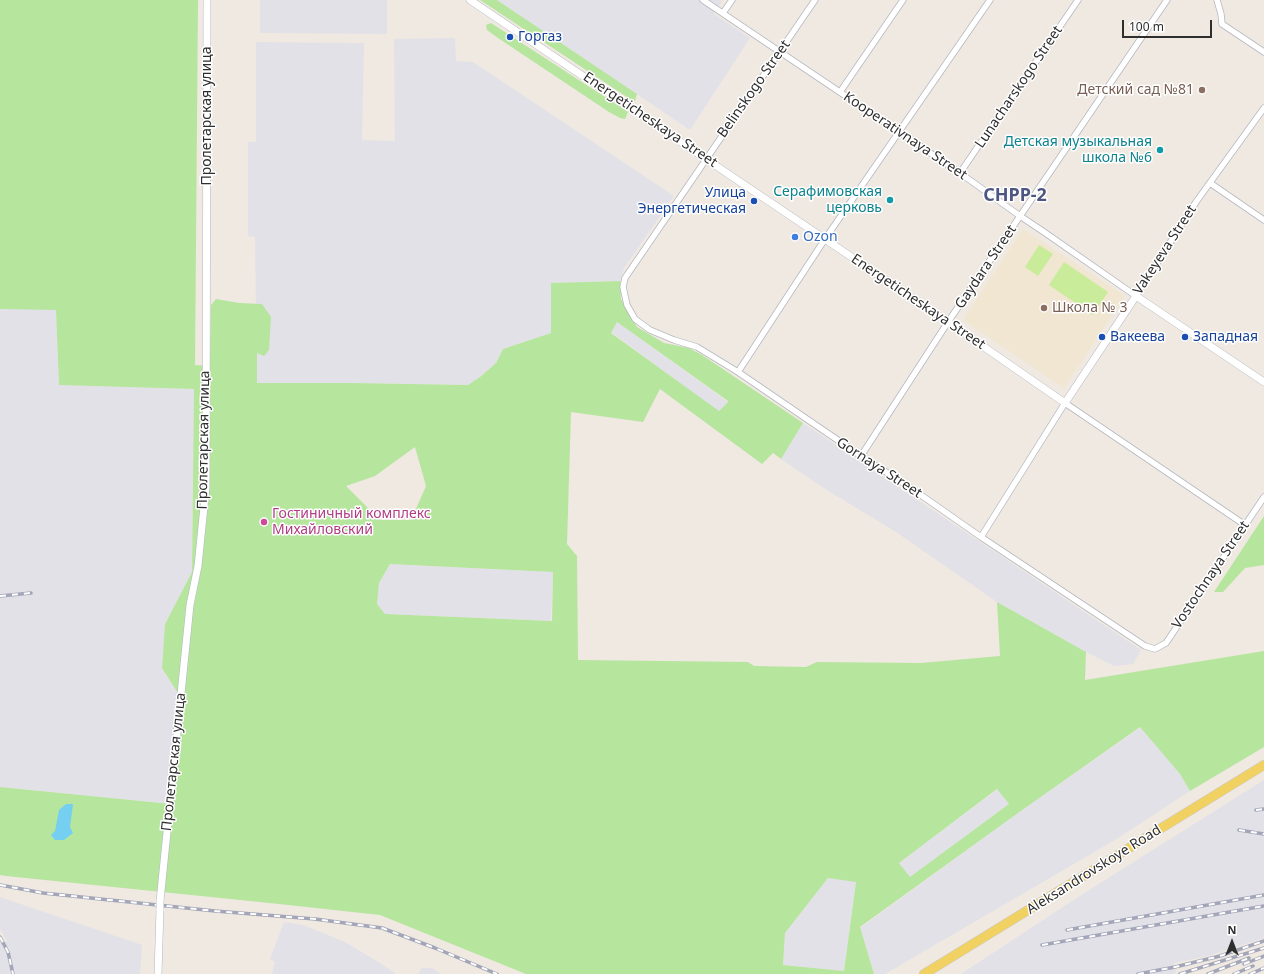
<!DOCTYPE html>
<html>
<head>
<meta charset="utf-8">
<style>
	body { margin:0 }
	#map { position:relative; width:1264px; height:974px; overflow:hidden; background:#efe9e1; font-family:"Noto Sans",sans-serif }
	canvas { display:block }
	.north { position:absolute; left:1212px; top:922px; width:40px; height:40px; -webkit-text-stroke:3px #fff; paint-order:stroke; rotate:0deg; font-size:11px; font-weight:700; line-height:16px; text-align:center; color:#2e2e2e }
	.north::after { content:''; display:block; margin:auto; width:14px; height:18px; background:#2e2e2e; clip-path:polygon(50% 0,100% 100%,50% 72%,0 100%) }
	.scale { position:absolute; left:1122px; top:20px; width:90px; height:18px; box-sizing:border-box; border:2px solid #2e2e2e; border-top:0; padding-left:5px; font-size:12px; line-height:14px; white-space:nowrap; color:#2e2e2e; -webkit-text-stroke:3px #fff; paint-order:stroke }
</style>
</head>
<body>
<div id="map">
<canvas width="1264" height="974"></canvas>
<div class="north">N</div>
<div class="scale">100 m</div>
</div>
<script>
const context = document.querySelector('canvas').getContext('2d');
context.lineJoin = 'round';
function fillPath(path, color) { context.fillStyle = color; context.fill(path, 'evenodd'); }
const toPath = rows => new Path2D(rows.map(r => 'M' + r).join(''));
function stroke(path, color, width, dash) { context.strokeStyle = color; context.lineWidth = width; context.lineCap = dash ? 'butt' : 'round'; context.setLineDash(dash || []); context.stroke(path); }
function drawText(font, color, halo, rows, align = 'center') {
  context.font = font + ' "Noto Sans",sans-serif'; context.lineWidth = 3; context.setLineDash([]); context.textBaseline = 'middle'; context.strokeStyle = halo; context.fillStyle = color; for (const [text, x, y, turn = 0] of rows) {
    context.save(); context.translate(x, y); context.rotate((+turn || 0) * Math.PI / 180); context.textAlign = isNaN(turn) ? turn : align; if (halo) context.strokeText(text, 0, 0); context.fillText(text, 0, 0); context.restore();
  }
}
fillPath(toPath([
	[260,0,387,0,387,34,260,33],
	[497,0,720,0,722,1,714,14,750,38,690,130],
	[455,38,456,61,473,62,674,196,624,268,620,281,551,283,551,333,503,349,496,363,480,377,468,385,352,383,257,383,255,237,248,236,248,142,256,142,256,42,364,43,362,140,395,141,394,39],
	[0,309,56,309,59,385,194,389,192,572,165,624,162,668,181,698,171,804,0,787],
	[617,322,728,402,719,412,611,332],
	[803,423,1141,650,1133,664,1114,666,1086,652,997,602,896,532,822,487,781,459],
	[390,564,553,572,551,621,385,614,377,604,379,583],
	[1141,727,1180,774,1190,791,1115,840,885,974,874,974,860,928,1018,813],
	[1264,780,1264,938,1208,956,1174,963,1176,973,1170,974,961,974,1078,897],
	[998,789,1009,804,910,878,899,863],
	[828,878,856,881,844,971,783,965,785,933],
	[0,897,142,945,140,974,0,974,0,943,7,941,0,929],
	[284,922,303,925,345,942,380,963,396,974,272,974,275,962,270,959],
	[421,968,432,968,442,974,419,974]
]), '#e3e1e8');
fillPath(toPath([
	[1023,229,1125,296,1064,388,963,320]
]), '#f0e6d1');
fillPath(toPath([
	[0,0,198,0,195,365,210,366,211,305,216,299,239,303,262,304,271,317,269,350,264,356,257,353,257,383,352,383,468,385,480,377,496,363,503,349,551,333,551,283,620,281,621,299,637,327,664,343,689,348,702,355,803,423,781,459,773,453,762,464,660,389,643,422,571,412,567,544,577,556,578,660,748,662,754,666,806,667,817,662,921,663,1000,656,997,602,1086,652,1085,680,1264,651,1264,747,1190,791,1180,774,1140,727,1018,813,860,927,874,974,526,974,380,915,279,904,6,876,0,875,0,787,171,804,181,698,162,668,165,624,192,572,194,389,59,385,56,310,0,309],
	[617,322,728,401,728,402,719,411,611,333],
	[415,447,426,486,411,520,380,520,346,486,375,476],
	[390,564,553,572,552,621,385,614,377,604,379,583],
	[997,789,1009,804,910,877,899,863],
	[828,878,856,882,844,971,783,965,785,933],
	[480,0,497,0,637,94,635,101,630,99],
	[491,23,628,112,625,119,620,118,609,112,498,38,487,30,486,25],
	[1264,516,1264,565,1245,568,1223,592,1214,592]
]), '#b6e59e');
fillPath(toPath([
	[1039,245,1053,254,1038,276,1025,267],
	[1064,262,1108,292,1093,315,1049,285]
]), '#c9ec9a');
fillPath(toPath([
	[66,804,73,804,70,827,73,833,64,840,55,840,51,835,55,831,59,810]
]), '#75cff0');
const minor = toPath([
	[703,0,960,173,1020,216,1044,232,1136,296,1196,202,1264,108],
	[815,0,625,278,623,287,627,305,635,319,650,330,674,340,697,347,738,372,861,456,908,486,981,537,1145,646,1155,649,1166,643,1264,497],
	[1217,0,1221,14,1222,24,1264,52],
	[723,13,732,0],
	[840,92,903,0],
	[960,173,1078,0],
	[1210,183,1264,220],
	[738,372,825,239,990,0],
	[861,456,948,322,1167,0],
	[981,537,1065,403,1245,525]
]);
const tertiary = toPath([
	[470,0,948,322,1065,403,1136,296,1264,382],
	[160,901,190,605,198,566,206,487,207,0],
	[158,974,160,909]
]);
const primary = toPath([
	[924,974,1264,765]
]);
stroke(minor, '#b4b7c1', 7);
stroke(tertiary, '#b4b7c1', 8);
stroke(primary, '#c9c9c9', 10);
stroke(minor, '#fff', 5.5);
stroke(tertiary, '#fff', 7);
stroke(primary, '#f2d163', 9);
const rail = toPath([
	[0,596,31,593],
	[1256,810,1264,809],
	[1239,830,1264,834],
	[0,885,43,893,215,911,315,919,382,928,435,948,497,974],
	[1067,930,1264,895],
	[0,937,8,952,13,974],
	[1042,945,1264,906],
	[1244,964,1264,956],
	[1138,974,1175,967,1220,956,1264,941],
	[1180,974,1264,948],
	[1208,974,1249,958],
	[1234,974,1253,966],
	[1250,974,1264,968]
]);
stroke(rail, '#a3a6b8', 3.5);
stroke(rail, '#fff', 2, [6]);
const tertiaryBridge = toPath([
	[160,909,160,901]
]);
stroke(tertiaryBridge, '#b4b7c1', 8, []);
stroke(tertiaryBridge, '#fff', 7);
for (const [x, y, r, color] of [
	[510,37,4,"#1a4fb4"],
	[1202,90,4,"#8d6e63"],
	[1160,150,4,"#0f9aa8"],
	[890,200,4,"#0f9aa8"],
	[754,201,4,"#1a4fb4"],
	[795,237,4,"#3f7fe0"],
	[1044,308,4,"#8d6e63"],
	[1102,337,4,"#1a4fb4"],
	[1185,337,4,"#1a4fb4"],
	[264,522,4,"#d1479c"]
]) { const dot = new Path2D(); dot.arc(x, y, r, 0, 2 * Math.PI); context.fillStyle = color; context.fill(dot); stroke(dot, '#fff', 1.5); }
drawText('14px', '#164399', '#fff', [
	["Горгаз",518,37],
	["Улица",746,193,"right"],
	["Энергетическая",746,209,"right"],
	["Вакеева",1110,337],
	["Западная",1193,337]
], 'left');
drawText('14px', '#2e2e2e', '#fff', [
	["Lunacharskogo Street",1019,87,-56],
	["Belinskogo Street",754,89,-55],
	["Пролетарская улица",207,116,-90],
	["Energeticheskaya Street",650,120,34],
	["Kooperativnaya Street",905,136,34],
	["Vakeyeva Street",1165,250,-57],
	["Gaydara Street",986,267,-56],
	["Energeticheskaya Street",918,302,34],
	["Пролетарская улица",204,440,-89],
	["Gornaya Street",879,468,33],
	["Vostochnaya Street",1211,575,-56],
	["Пролетарская улица",174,762,-84],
	["Aleksandrovskoye Road",1094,870,-32]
]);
drawText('14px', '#785e54', '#fff', [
	["Детский сад №81",1194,90],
	["Школа № 3",1052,308,"left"]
], 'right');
drawText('14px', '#0d838f', '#fff', [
	["Детская музыкальная",1152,142],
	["школа №6",1152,158],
	["Серафимовская",882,192],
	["церковь",882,208]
], 'right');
drawText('14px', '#366cbe', '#fff', [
	["Ozon",803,237]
], 'left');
drawText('14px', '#b23c85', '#fff', [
	["Гостиничный комплекс",272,514],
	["Михайловский",272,530]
], 'left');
drawText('bold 18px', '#4d5680', '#fff', [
	["CHPP-2",1015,196]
]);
</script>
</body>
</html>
